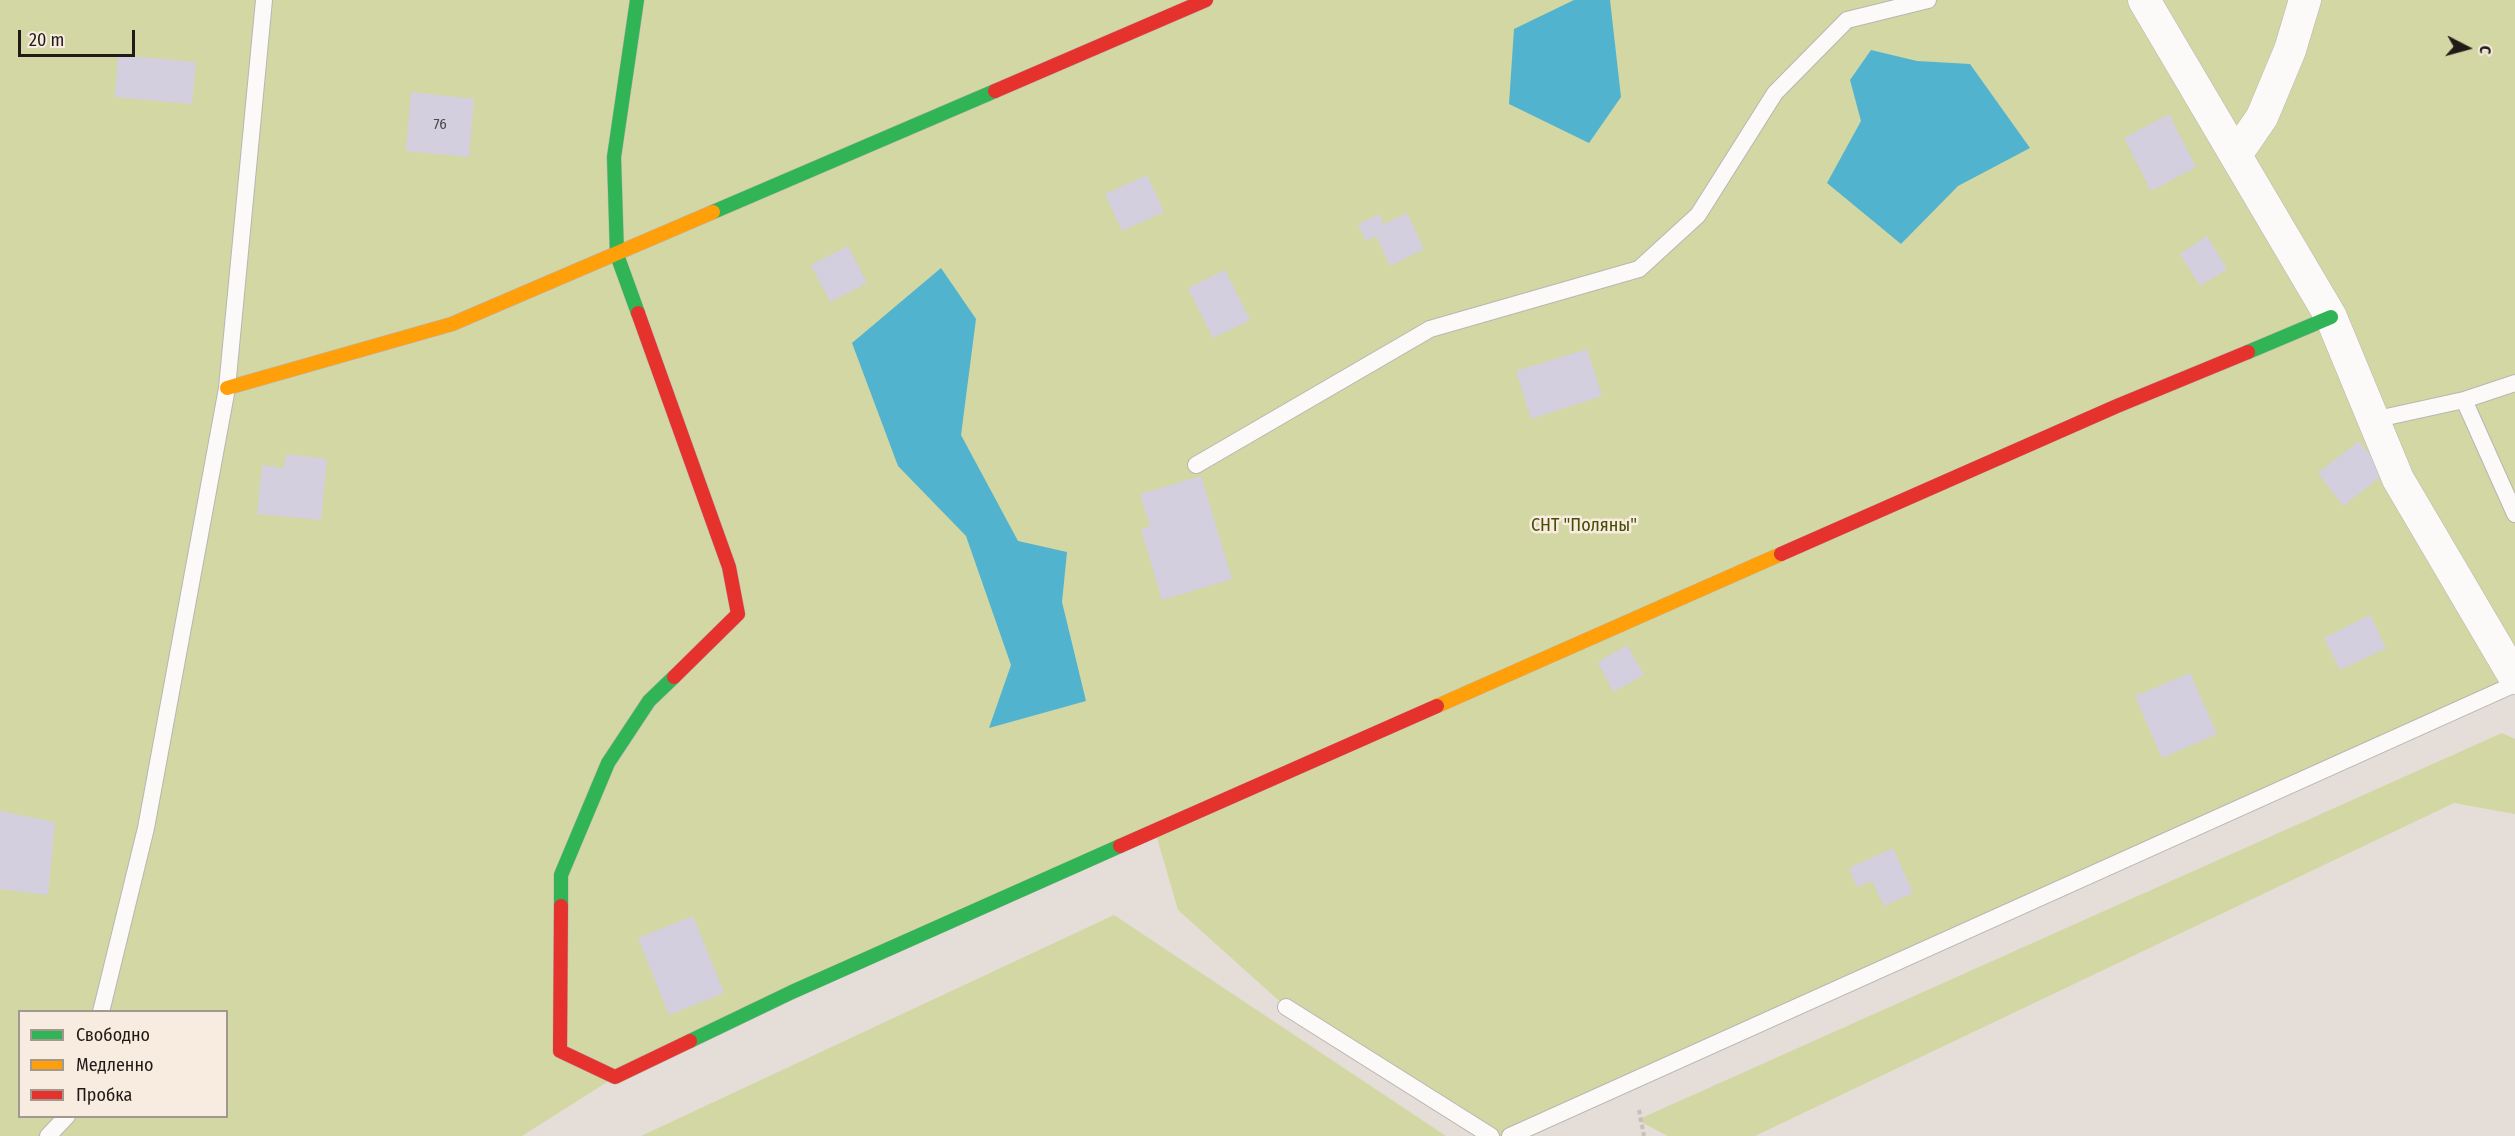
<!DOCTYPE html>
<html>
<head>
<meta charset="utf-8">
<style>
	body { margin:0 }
	#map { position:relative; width:2515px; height:1136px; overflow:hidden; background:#e5ded8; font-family:"Fira Sans Condensed",sans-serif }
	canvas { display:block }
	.legend { position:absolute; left:18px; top:1010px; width:210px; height:108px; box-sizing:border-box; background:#f8ebdf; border:2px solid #a2988f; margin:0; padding:8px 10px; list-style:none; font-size:18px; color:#201b17 }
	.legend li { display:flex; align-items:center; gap:12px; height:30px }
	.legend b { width:30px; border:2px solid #a2988f }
	.north { position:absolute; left:2437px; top:18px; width:60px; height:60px; -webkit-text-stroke:4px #f8ebdf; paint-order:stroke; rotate:96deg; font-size:16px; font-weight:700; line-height:24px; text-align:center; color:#201b17 }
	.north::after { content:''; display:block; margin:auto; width:21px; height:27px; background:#201b17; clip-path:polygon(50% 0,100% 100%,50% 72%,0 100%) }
	.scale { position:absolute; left:18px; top:30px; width:117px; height:27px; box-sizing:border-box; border:3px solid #201b17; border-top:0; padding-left:8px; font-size:18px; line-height:21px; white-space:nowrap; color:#201b17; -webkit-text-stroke:4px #f8ebdf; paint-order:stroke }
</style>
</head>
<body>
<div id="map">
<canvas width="2515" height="1136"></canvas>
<ul class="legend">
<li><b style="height:8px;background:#30b455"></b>Свободно</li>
<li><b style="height:8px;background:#ff9f0a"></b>Медленно</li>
<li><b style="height:8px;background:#e5322d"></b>Пробка</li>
</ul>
<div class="north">С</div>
<div class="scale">20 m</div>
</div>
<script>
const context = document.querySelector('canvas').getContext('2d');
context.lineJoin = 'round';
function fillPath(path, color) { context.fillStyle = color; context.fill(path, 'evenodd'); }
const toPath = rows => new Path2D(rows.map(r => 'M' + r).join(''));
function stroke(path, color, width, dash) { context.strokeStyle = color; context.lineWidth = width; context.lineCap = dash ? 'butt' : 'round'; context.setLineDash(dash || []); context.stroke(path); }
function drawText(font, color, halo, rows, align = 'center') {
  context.font = font + ' "Fira Sans Condensed",sans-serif'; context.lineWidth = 5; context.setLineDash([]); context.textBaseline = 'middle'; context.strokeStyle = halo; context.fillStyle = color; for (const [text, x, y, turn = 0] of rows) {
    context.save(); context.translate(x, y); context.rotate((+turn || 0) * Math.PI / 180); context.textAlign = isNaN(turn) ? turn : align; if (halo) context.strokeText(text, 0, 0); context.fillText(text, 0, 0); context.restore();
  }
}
fillPath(toPath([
	[0,0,2515,0,2515,684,1510,1136,1491,1136,1286,1007,1178,910,1155,831,615,1077,522,1136,0,1136],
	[20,1012,226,1012,226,1116,20,1116],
	[2502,733,2515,739,2515,814,2454,803,1755,1136,1668,1136,1637,1120],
	[1114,915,1446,1136,641,1136]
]), '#d2d7a4');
fillPath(toPath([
	[1574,0,1610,0,1621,97,1589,143,1509,104,1514,29],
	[1871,50,1917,61,1970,64,2030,148,1958,186,1901,244,1827,183,1861,121,1850,80],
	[941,268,976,319,961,435,1018,541,1067,552,1062,602,1086,701,989,728,1011,665,966,536,898,466,852,343]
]), '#52b3cf');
fillPath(toPath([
	[118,55,196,62,192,104,115,97],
	[411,92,474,99,469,157,406,151],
	[2169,114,2196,167,2151,191,2124,138],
	[1147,175,1164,212,1122,231,1105,194],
	[1407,213,1424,249,1390,266,1376,236,1366,241,1358,224,1379,214,1384,224],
	[2207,236,2227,269,2200,286,2180,254],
	[848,246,867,283,830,302,811,265],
	[1225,270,1250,320,1213,338,1188,288],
	[1587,349,1602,396,1531,419,1516,371],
	[2359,441,2384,474,2343,506,2318,473],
	[286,454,327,459,321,520,257,514,262,465,284,468],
	[1201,476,1232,579,1162,600,1141,529,1150,526,1140,494],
	[2370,615,2386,648,2340,670,2324,638],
	[1627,645,1644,675,1613,692,1598,662],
	[2190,673,2217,734,2162,758,2135,696],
	[0,811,55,822,48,895,0,889],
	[1893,848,1913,893,1884,906,1872,881,1857,887,1849,868],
	[693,916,724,993,669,1015,638,938]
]), '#d4cfde');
const lane = toPath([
	[2464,400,2515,514],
	[2373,420,2464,400,2515,383],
	[1196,465,1430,329,1639,269,1698,215,1775,93,1847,20,1928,0],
	[1286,1007,1491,1136],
	[101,1012,146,828,227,388,264,0],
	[48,1136,67,1116],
	[1510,1136,2515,684]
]);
const street = toPath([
	[2144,0,2331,317,2398,479,2515,678],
	[2236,155,2262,117,2290,50,2305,0]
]);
const fast = toPath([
	[637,0,614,157,617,255,638,313],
	[713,212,995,91],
	[2248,352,2331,317],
	[561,906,561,875,608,763,649,701,674,677],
	[690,1041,792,992,1120,846]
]);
const slow = toPath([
	[227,388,452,324,713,212],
	[1437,706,1781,554]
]);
const jam = toPath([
	[995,91,1206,0],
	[638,313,729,567,738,614,674,677],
	[1781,554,2117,406,2248,352],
	[1120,846,1437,706],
	[561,906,560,1051,615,1077,690,1041]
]);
stroke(lane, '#bbb5b0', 18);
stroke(street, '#bbb5b0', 33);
stroke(fast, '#bbb5b0', 15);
stroke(slow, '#bbb5b0', 15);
stroke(jam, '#bbb5b0', 15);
stroke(toPath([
	[1639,1110,1644,1136]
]), '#c3c0be', 4, [4.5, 3]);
stroke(lane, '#fbfaf9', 16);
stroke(street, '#fbfaf9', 32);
stroke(fast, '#30b455', 14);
stroke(slow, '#ff9f0a', 14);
stroke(jam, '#e5322d', 14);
drawText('15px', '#4d4849', null, [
	["76",440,125]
]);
drawText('18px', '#464f03', '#f8ebdf', [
	["СНТ \"Поляны\"",1584,526]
]);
</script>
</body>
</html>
